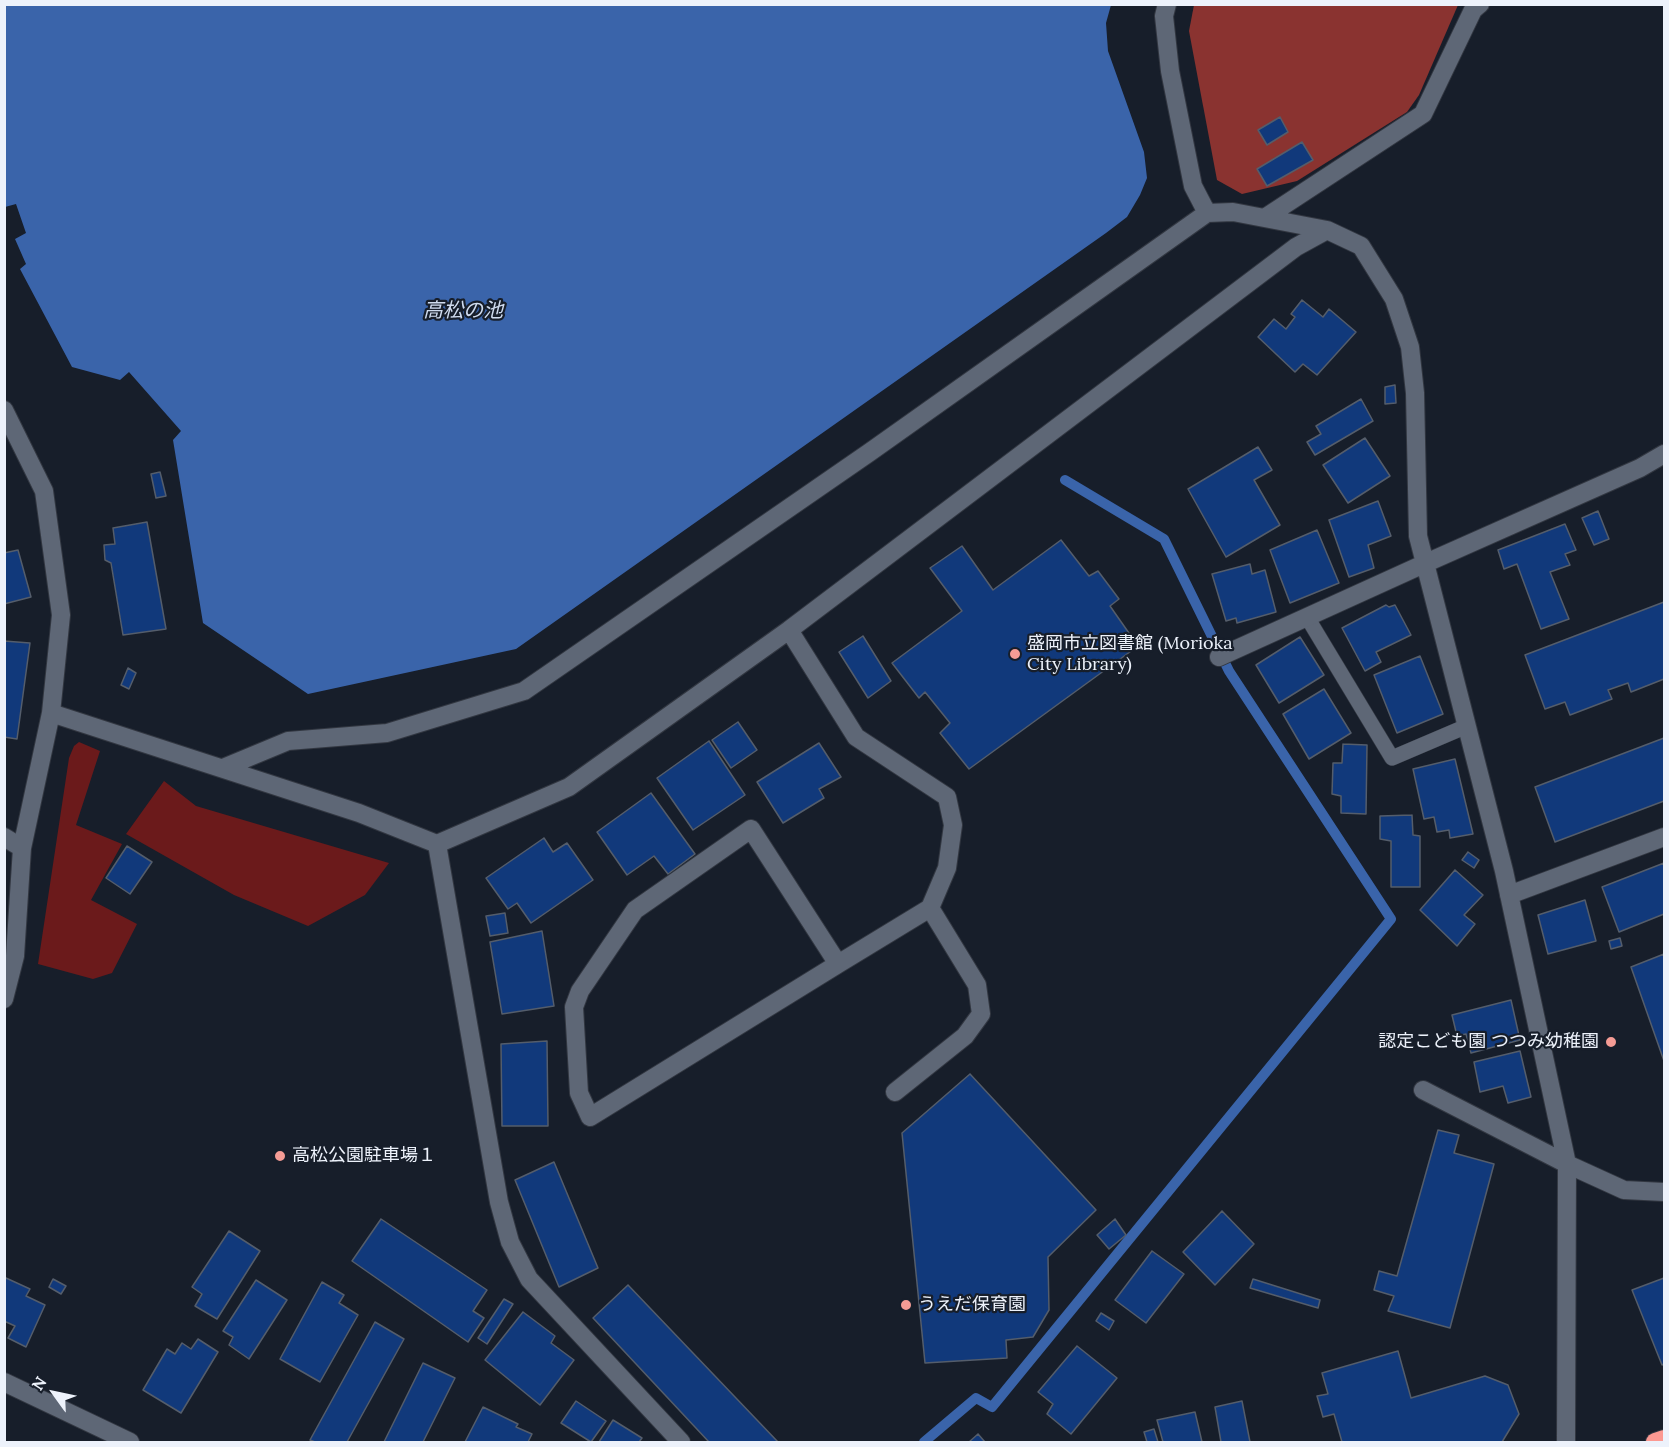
<!DOCTYPE html>
<html>
<head>
<meta charset="utf-8">
<style>
	body { margin:0 }
	#map { position:relative; width:1669px; height:1447px; overflow:hidden; background:#171e2a; font-family:Lora,serif }
	canvas { display:block }
	.frame { position:absolute; inset:0; border:6px solid #edf2fb; pointer-events:none }
	.north { position:absolute; left:24px; top:1363px; width:60px; height:60px; -webkit-text-stroke:4px #171e2a; paint-order:stroke; rotate:303deg; font-size:16px; font-weight:700; line-height:24px; text-align:center; color:#edf2fb }
	.north::after { content:''; display:block; margin:auto; width:21px; height:27px; background:#edf2fb; clip-path:polygon(50% 0,100% 100%,50% 72%,0 100%) }
</style>
</head>
<body>
<div id="map">
<canvas width="1669" height="1447"></canvas>
<div class="frame"></div>
<div class="north">N</div>
</div>
<script>
const context = document.querySelector('canvas').getContext('2d');
context.lineJoin = 'round';
function fillPath(path, color) { context.fillStyle = color; context.fill(path, 'evenodd'); }
const toPath = rows => new Path2D(rows.map(r => 'M' + r).join(''));
function stroke(path, color, width, dash) { context.strokeStyle = color; context.lineWidth = width; context.lineCap = dash ? 'butt' : 'round'; context.setLineDash(dash || []); context.stroke(path); }
function drawText(font, color, halo, rows, align = 'center') {
  context.font = font + ' Lora,"Noto Sans JP",serif'; context.lineWidth = 4.5; context.setLineDash([]); context.textBaseline = 'middle'; context.strokeStyle = halo; context.fillStyle = color; for (const [text, x, y, turn = 0] of rows) {
    context.save(); context.translate(x, y); context.rotate((+turn || 0) * Math.PI / 180); context.textAlign = isNaN(turn) ? turn : align; if (halo) context.strokeText(text, 0, 0); context.fillText(text, 0, 0); context.restore();
  }
}
fillPath(toPath([
	[79,742,100,751,76,825,122,844,91,900,137,924,112,973,93,979,38,964,69,758,74,746],
	[164,781,196,806,389,863,365,895,308,926,234,895,126,834]
]), '#6b1a1b');
fillPath(toPath([
	[1194,5,1458,5,1419,95,1407,112,1297,181,1242,194,1217,180,1189,31]
]), '#8a3330');
fillPath(toPath([
	[4,5,1111,5,1106,23,1108,51,1144,152,1147,178,1140,195,1127,217,1106,233,516,649,308,694,203,623,173,440,181,431,129,372,120,380,72,367,20,269,26,264,15,239,26,233,16,204,5,207]
]), '#3a64aa');
stroke(toPath([
	[924,1442,976,1398,992,1407,1391,919,1229,671,1164,539,1065,480]
]), '#3a64aa', 10);
const building = toPath([
	[1280,117,1288,132,1267,145,1258,130,1280,117],
	[1302,142,1313,160,1267,186,1257,169,1302,142],
	[1302,300,1323,317,1329,309,1356,332,1317,375,1303,364,1295,372,1258,337,1274,319,1286,329,1295,317,1291,314,1302,300],
	[1395,385,1396,403,1385,404,1385,387,1395,385],
	[1361,399,1373,421,1315,455,1307,442,1321,434,1316,426,1361,399],
	[1365,438,1390,476,1348,503,1323,465,1365,438],
	[1258,447,1272,470,1254,480,1280,525,1226,557,1188,489,1258,447],
	[160,472,166,496,156,498,151,474,160,472],
	[1378,501,1391,536,1368,545,1374,568,1349,577,1329,520,1378,501],
	[1598,511,1609,539,1594,545,1582,518,1598,511],
	[147,522,166,629,123,635,111,563,105,560,104,545,115,544,113,528,147,522],
	[1565,524,1576,550,1565,554,1570,565,1550,572,1569,619,1541,629,1517,564,1504,569,1498,550,1565,524],
	[1317,530,1339,583,1290,603,1270,550,1317,530],
	[1061,540,1089,576,1098,571,1119,599,1110,606,1138,646,969,769,940,733,950,723,925,692,919,698,892,663,962,611,930,568,962,546,993,590,1061,540],
	[18,550,31,597,4,604,4,553,18,550],
	[1250,564,1252,574,1265,570,1276,612,1237,623,1236,618,1226,621,1212,574,1250,564],
	[1664,602,1664,679,1631,692,1628,683,1608,690,1612,699,1570,715,1565,702,1545,709,1525,655,1664,602],
	[1386,605,1389,607,1395,605,1411,635,1376,652,1381,662,1365,671,1342,628,1386,605],
	[863,636,891,681,868,698,839,652,863,636],
	[1300,637,1324,675,1279,703,1256,665,1300,637],
	[4,641,30,643,17,739,4,737,4,641],
	[1420,656,1443,714,1397,733,1374,675,1420,656],
	[128,668,136,673,129,689,121,685,128,668],
	[1324,689,1351,733,1309,759,1283,714,1324,689],
	[738,722,757,750,731,768,712,740,738,722],
	[1664,738,1664,801,1555,842,1535,787,1664,738],
	[709,741,745,795,693,830,657,778,709,741],
	[819,743,841,777,819,789,824,798,783,823,757,782,819,743],
	[1343,744,1367,745,1366,814,1341,813,1341,796,1332,794,1333,763,1342,763,1343,744],
	[1455,759,1473,834,1450,838,1449,830,1437,832,1434,817,1424,819,1413,769,1455,759],
	[651,793,695,854,668,874,654,856,627,875,597,832,651,793],
	[1412,815,1413,835,1420,836,1420,887,1391,887,1391,841,1380,839,1380,816,1412,815],
	[544,838,553,852,567,843,593,880,531,923,517,903,508,909,486,878,544,838],
	[127,846,152,862,130,894,106,878,127,846],
	[1468,852,1479,860,1474,868,1462,860,1468,852],
	[1664,863,1664,914,1619,932,1602,887,1664,863],
	[1455,870,1483,895,1464,915,1475,924,1457,946,1420,910,1455,870],
	[1585,900,1596,941,1548,954,1538,915,1585,900],
	[505,913,508,933,490,936,486,916,505,913],
	[542,931,554,1006,502,1014,490,942,542,931],
	[1620,938,1622,946,1611,949,1609,941,1620,938],
	[1664,954,1664,1061,1631,967,1664,954],
	[1511,1000,1520,1040,1471,1053,1466,1034,1457,1036,1452,1015,1511,1000],
	[547,1041,548,1126,502,1126,501,1044,547,1041],
	[1520,1051,1531,1097,1508,1103,1503,1086,1480,1092,1474,1062,1520,1051],
	[970,1074,1096,1210,1048,1257,1049,1310,1033,1337,1006,1340,1007,1358,925,1363,902,1133,970,1074],
	[1438,1130,1459,1135,1454,1153,1494,1164,1450,1328,1388,1311,1394,1296,1374,1290,1379,1271,1397,1276,1438,1130],
	[554,1162,598,1268,559,1287,515,1180,554,1162],
	[1222,1211,1254,1244,1215,1285,1183,1252,1222,1211],
	[381,1219,487,1290,473,1311,484,1318,468,1342,352,1261,381,1219],
	[1115,1219,1126,1235,1109,1249,1097,1235,1115,1219],
	[229,1231,260,1251,217,1319,195,1306,202,1294,192,1287,229,1231],
	[1152,1251,1184,1274,1146,1323,1115,1300,1152,1251],
	[6,1278,30,1289,26,1296,45,1305,26,1347,8,1338,15,1326,4,1321,4,1281,6,1278],
	[1664,1278,1664,1364,1662,1365,1632,1290,1664,1278],
	[53,1279,66,1286,61,1294,49,1287,53,1279],
	[1253,1279,1320,1300,1318,1308,1250,1288,1253,1279],
	[256,1280,287,1300,249,1359,229,1345,233,1337,223,1331,256,1280],
	[322,1282,344,1295,339,1303,358,1315,320,1382,280,1359,322,1282],
	[628,1285,778,1442,709,1442,593,1318,628,1285],
	[504,1299,513,1304,487,1344,478,1338,504,1299],
	[523,1312,555,1336,551,1343,574,1360,540,1405,485,1360,523,1312],
	[1101,1313,1114,1321,1109,1330,1096,1321,1101,1313],
	[375,1322,404,1339,347,1442,315,1442,310,1440,375,1322],
	[198,1339,218,1352,181,1413,143,1390,167,1349,175,1354,182,1343,191,1349,198,1339],
	[1077,1346,1117,1378,1071,1434,1047,1414,1053,1404,1038,1392,1077,1346],
	[1398,1351,1411,1398,1485,1376,1508,1385,1519,1414,1502,1442,1342,1442,1334,1414,1323,1417,1317,1396,1328,1394,1322,1373,1398,1351],
	[423,1363,455,1378,423,1442,384,1442,423,1363],
	[576,1401,606,1421,591,1442,561,1423,576,1401],
	[1242,1401,1250,1442,1221,1442,1215,1407,1242,1401],
	[483,1407,518,1424,516,1427,532,1434,528,1442,465,1442,483,1407],
	[1195,1412,1202,1442,1163,1442,1157,1420,1195,1412],
	[613,1420,642,1438,639,1442,599,1442,613,1420],
	[1154,1429,1158,1442,1147,1442,1144,1432,1154,1429],
	[978,1434,985,1442,969,1442,978,1434]
]);
fillPath(building, '#11397b');
stroke(building, '#545d6b', 1.5);
const lane = toPath([
	[1307,617,1392,758,1467,726]
]);
const street = toPath([
	[1167,4,1164,16,1170,71,1193,186,1207,213,1233,212,1327,230],
	[1266,217,1423,114,1473,10,1480,4],
	[4,410,44,491,61,615,51,713,22,848,15,956,4,999],
	[789,630,856,737,947,797,953,825,947,868,930,908,838,964],
	[1219,657,1426,563,1640,468,1664,454],
	[51,713,359,813,437,844,569,787,789,630,1296,247,1327,230,1361,246,1394,299,1410,347,1415,393,1418,536,1504,871,1567,1164,1566,1442],
	[223,768,288,741,387,733,524,691,870,452,1207,213],
	[751,829,838,964,590,1117,579,1093,574,1007,580,991,635,910,751,829],
	[4,837,22,848],
	[437,844,499,1202,510,1242,529,1279,681,1442],
	[1509,895,1664,837],
	[1423,1090,1567,1164,1624,1190,1664,1192],
	[895,1092,965,1036,981,1014,977,985,930,908]
]);
const secondary = toPath([
	[4,1382,130,1442]
]);
const highway = toPath([
	[1655,1442,1664,1439]
]);
stroke(lane, '#323741', 16);
stroke(street, '#323741', 20);
stroke(secondary, '#323741', 20);
stroke(highway, '#323741', 20);
stroke(lane, '#5e6776', 15);
stroke(street, '#5e6776', 18);
stroke(secondary, '#5e6776', 18);
stroke(highway, '#fc9992', 18);
for (const [x, y, r, color] of [
	[1015,654,6,"#f59c95"],
	[1611,1042,6,"#f59c95"],
	[280,1156,6,"#f59c95"],
	[906,1305,6,"#f59c95"]
]) { const dot = new Path2D(); dot.arc(x, y, r, 0, 2 * Math.PI); context.fillStyle = color; context.fill(dot); stroke(dot, '#171e2a', 2); }
drawText('18px', '#edf2fb', '#171e2a', [
	["盛岡市立図書館 (Morioka",1027,644],
	["City Library)",1027,665],
	["認定こども園 つつみ幼稚園",1599,1042,"right"],
	["高松公園駐車場１",292,1156],
	["うえだ保育園",918,1305]
], 'left');
drawText('italic 20px', '#d0dcef', '#171e2a', [
	["高松の池",463,311]
]);
</script>
</body>
</html>
